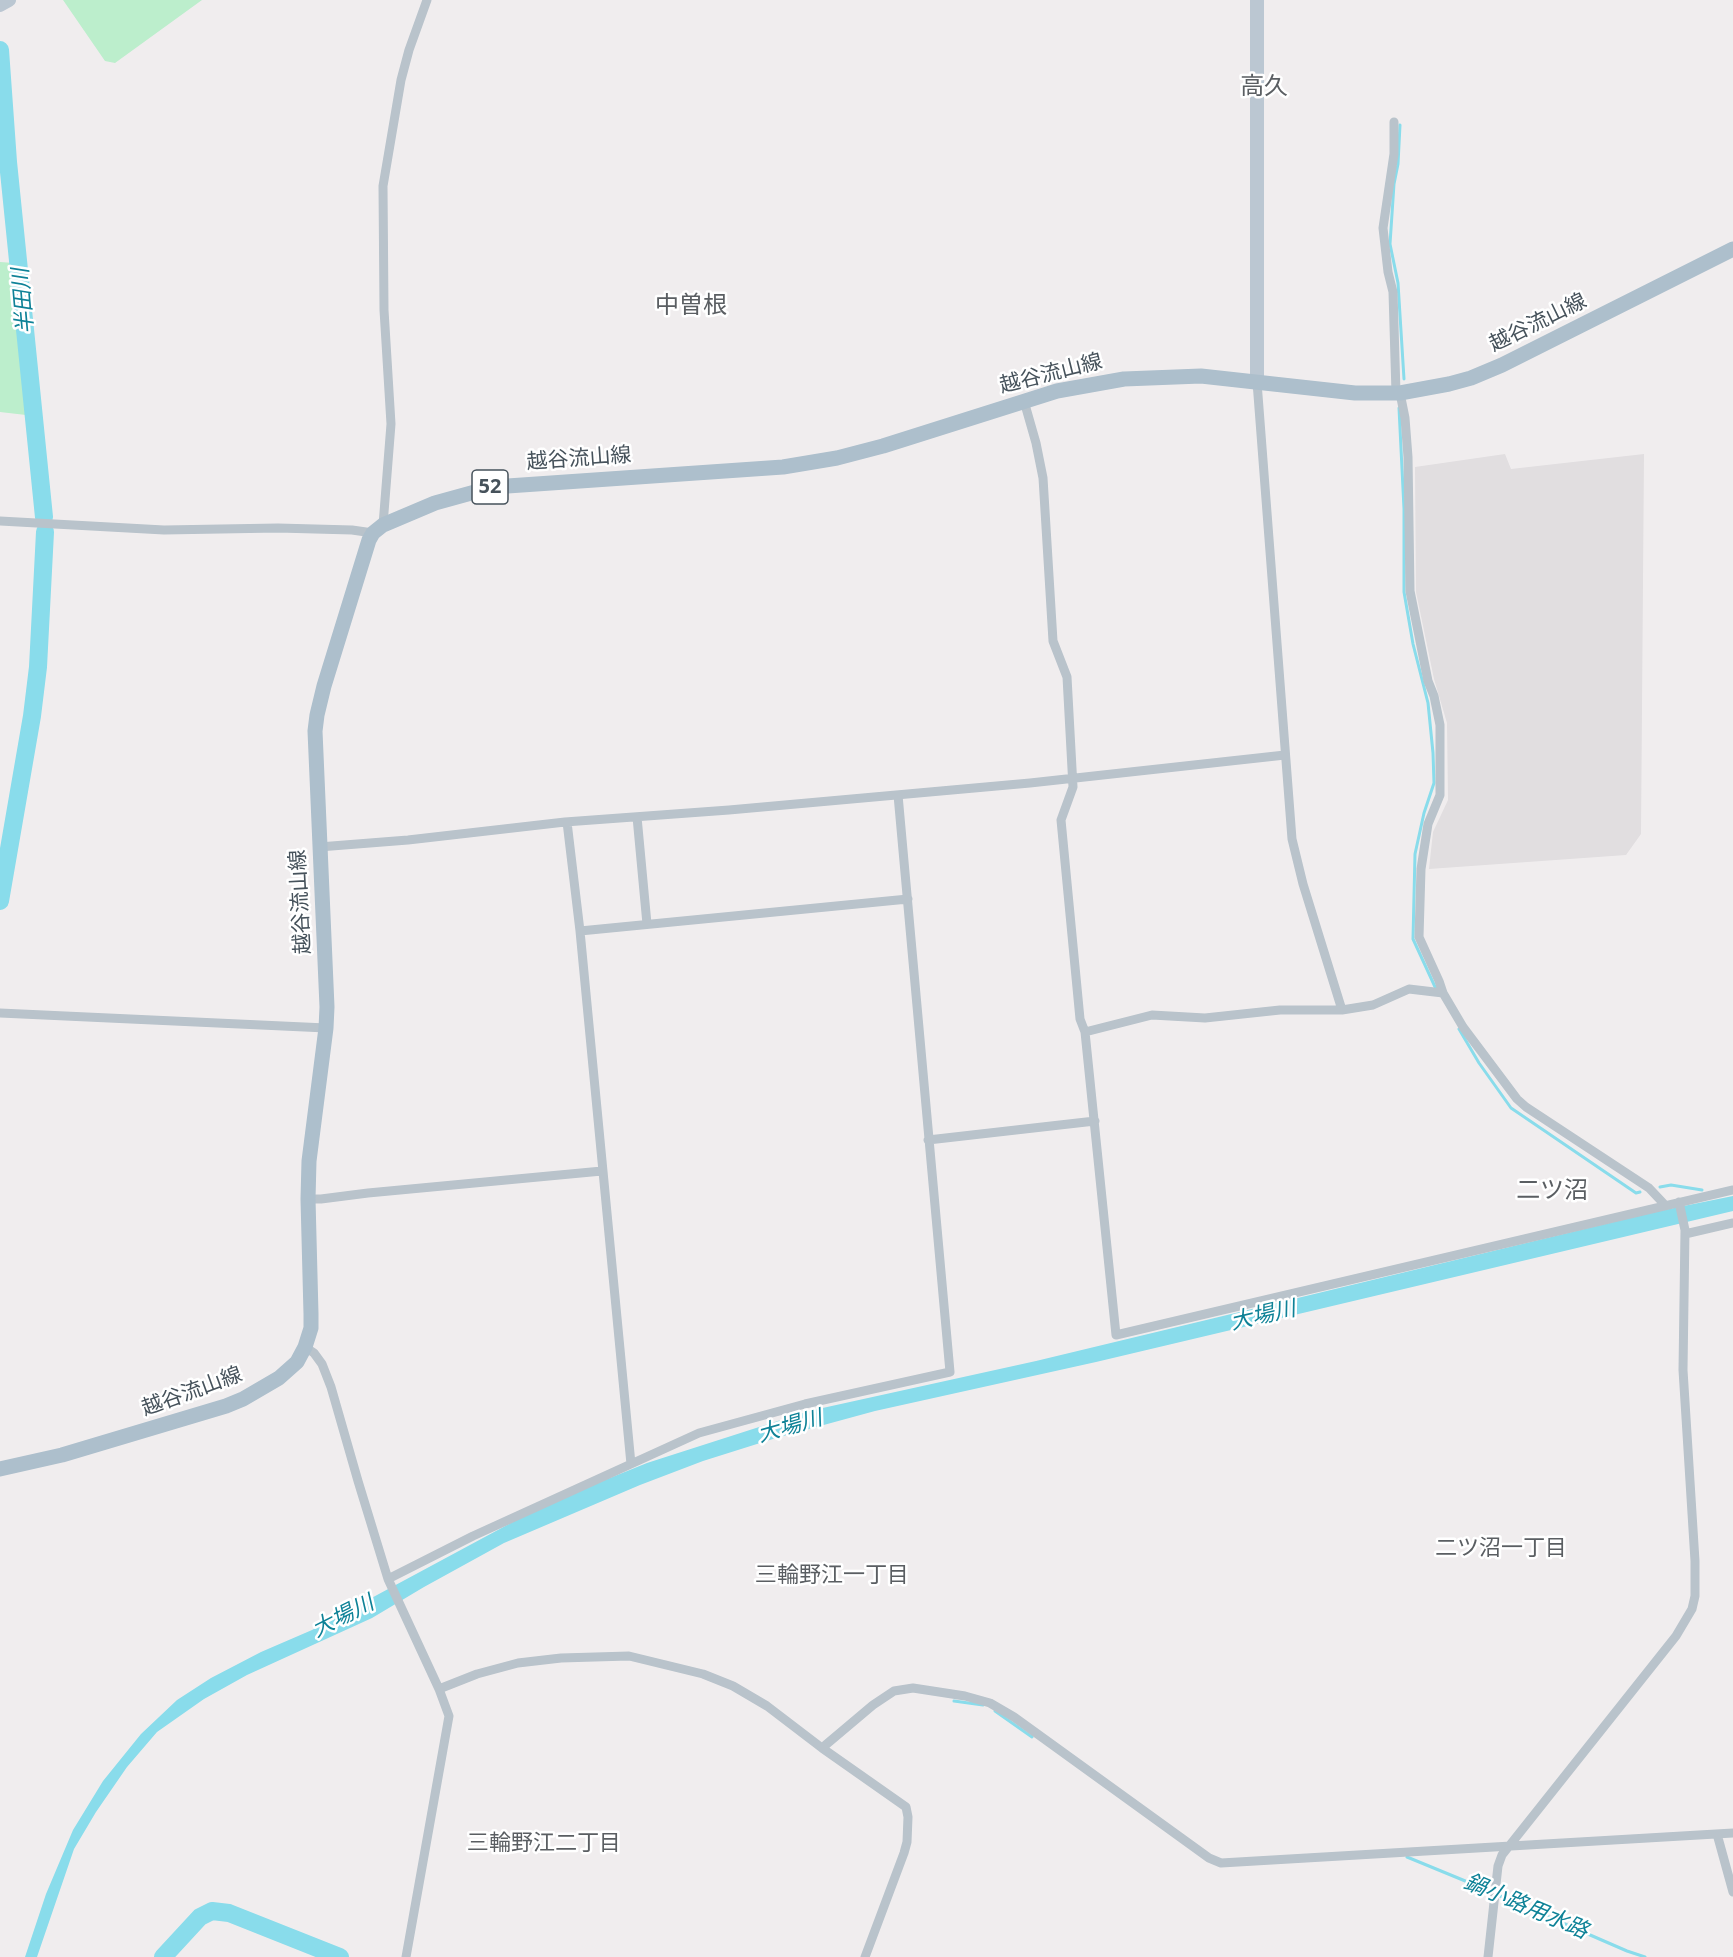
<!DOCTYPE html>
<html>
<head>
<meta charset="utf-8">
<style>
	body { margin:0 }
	canvas { display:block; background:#f0edee }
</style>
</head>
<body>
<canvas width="1733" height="1957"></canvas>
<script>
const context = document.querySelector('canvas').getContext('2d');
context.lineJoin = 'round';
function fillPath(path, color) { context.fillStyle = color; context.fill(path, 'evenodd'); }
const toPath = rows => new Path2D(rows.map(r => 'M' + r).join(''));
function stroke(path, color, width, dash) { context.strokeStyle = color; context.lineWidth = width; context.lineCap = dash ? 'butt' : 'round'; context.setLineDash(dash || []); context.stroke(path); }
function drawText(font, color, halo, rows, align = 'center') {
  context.font = font + ' "Noto Sans","Noto Sans JP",sans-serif'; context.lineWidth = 5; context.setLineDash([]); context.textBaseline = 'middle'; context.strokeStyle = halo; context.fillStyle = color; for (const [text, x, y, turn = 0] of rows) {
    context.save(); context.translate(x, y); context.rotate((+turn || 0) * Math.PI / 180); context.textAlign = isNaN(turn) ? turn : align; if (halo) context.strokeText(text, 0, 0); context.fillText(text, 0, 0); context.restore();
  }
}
fillPath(toPath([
	[1505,454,1511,469,1644,454,1641,834,1626,855,1429,869,1433,832,1448,800,1447,723,1434,679,1416,592,1415,467]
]), '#e1dee0');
fillPath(toPath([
	[63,0,202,0,115,63,105,61],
	[0,262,14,263,26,415,0,412]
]), '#bceecc');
fillPath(toPath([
	[1733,1196,1733,1211,1096,1362,875,1411,776,1438,703,1461,640,1485,504,1543,424,1587,372,1618,247,1675,204,1699,157,1732,127,1767,96,1812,74,1849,37,1957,25,1957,46,1894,73,1830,103,1781,141,1734,177,1700,211,1678,261,1652,312,1630,548,1503,647,1463,809,1411,1036,1361,1659,1211]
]), '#89dceb');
stroke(toPath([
	[1400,125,1398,164,1394,184,1390,244,1398,283,1404,379],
	[1399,408,1404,509,1404,592,1413,644,1428,703,1433,753,1434,783,1424,813,1415,854,1413,939,1436,989],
	[1459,1029,1479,1063,1511,1108,1636,1193,1640,1192],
	[1660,1187,1671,1185,1702,1190],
	[954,1701,983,1705],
	[995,1711,1032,1737],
	[1407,1857,1492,1892],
	[1498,1895,1627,1951,1645,1957]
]), '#89dceb', 3);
stroke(toPath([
	[0,50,8,162,44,517],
	[0,901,32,716,38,667,45,532],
	[163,1957,200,1917,212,1911,229,1913,340,1957]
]), '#89dceb', 18);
stroke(toPath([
	[1394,122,1394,154,1383,228,1388,272,1393,292,1396,393],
	[1400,393,1405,418,1408,457,1410,591,1428,681,1434,696,1440,725,1440,795,1428,824,1421,869,1419,937,1439,981,1443,993,1463,1027,1517,1099,1526,1107,1649,1188,1665,1205],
	[1024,401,1036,443,1043,478,1053,641,1067,677,1073,787,1061,820,1080,1019,1085,1032,1116,1335,1733,1190],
	[0,521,164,530,278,528,352,530,373,533],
	[383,525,391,424,384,310,383,186,401,80,409,50,427,0],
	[637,817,647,924],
	[567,822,580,931,631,1464],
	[319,847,408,840,565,822,729,810,1030,783,1285,755],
	[580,931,908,899],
	[1342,1010,1373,1005,1409,989,1443,993],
	[0,1013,326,1028],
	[1085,1032,1152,1015,1205,1018,1280,1010,1342,1010,1303,884,1292,839,1257,382],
	[928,1140,1095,1121],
	[308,1199,321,1199,368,1193,602,1171],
	[1685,1234,1733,1223],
	[305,1347,314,1353,322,1364,331,1387,358,1481,388,1579,439,1689,449,1716,406,1957],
	[388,1579,473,1536,699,1433,805,1404,950,1372,898,795],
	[439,1689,477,1674,518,1663,561,1658,629,1656,703,1674,733,1686,767,1706,822,1748,906,1807,908,1817,907,1842,904,1853,865,1957],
	[822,1748,873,1705,894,1691,913,1688,965,1696,990,1703,1014,1717,1209,1858,1221,1863,1733,1833],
	[1717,1834,1733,1892],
	[1488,1957,1498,1866,1502,1855,1676,1636,1692,1609,1695,1596,1695,1561,1683,1370,1685,1230,1679,1202]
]), '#b9c3cb', 9);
stroke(toPath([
	[1257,0,1257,382],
	[0,5,9,0]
]), '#bbc7d2', 14);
stroke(toPath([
	[0,1469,62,1455,226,1406,243,1399,279,1378,297,1362,305,1347,311,1328,311,1314,308,1199,309,1161,326,1028,327,1007,315,731,317,715,324,686,369,540,373,533,383,525,435,503,493,487,783,467,837,458,883,446,1057,391,1124,379,1201,376,1355,393,1400,393,1449,384,1471,378,1502,365,1733,249]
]), '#adbfcc', 15);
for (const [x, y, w] of [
	[490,487,36]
]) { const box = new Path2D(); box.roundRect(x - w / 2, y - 17, w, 34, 4.5); context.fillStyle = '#fff'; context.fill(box); stroke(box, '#46525b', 1.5); }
drawText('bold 20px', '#46525b', null, [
	["52",490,487]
]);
drawText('21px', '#46525b', '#fff', [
	["越谷流山線",1538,323,-26],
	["越谷流山線",1051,374,-14],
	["越谷流山線",579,459,-4],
	["越谷流山線",301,902,-93],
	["越谷流山線",192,1392,-20]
]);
drawText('italic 22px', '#0e8297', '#fff', [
	["半田川",24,301,-95],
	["大場川",1263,1316,-13],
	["大場川",790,1427,-16],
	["大場川",343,1617,-27],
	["鍋小路用水路",1526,1907,23]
]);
drawText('22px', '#5a5e62', '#fff', [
	["二ツ沼一丁目",1501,1549],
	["三輪野江一丁目",832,1576],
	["三輪野江二丁目",544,1844]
]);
drawText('24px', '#5a5e62', '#fff', [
	["高久",1264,87],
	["中曽根",691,306],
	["二ツ沼",1552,1191]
]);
</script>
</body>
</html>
